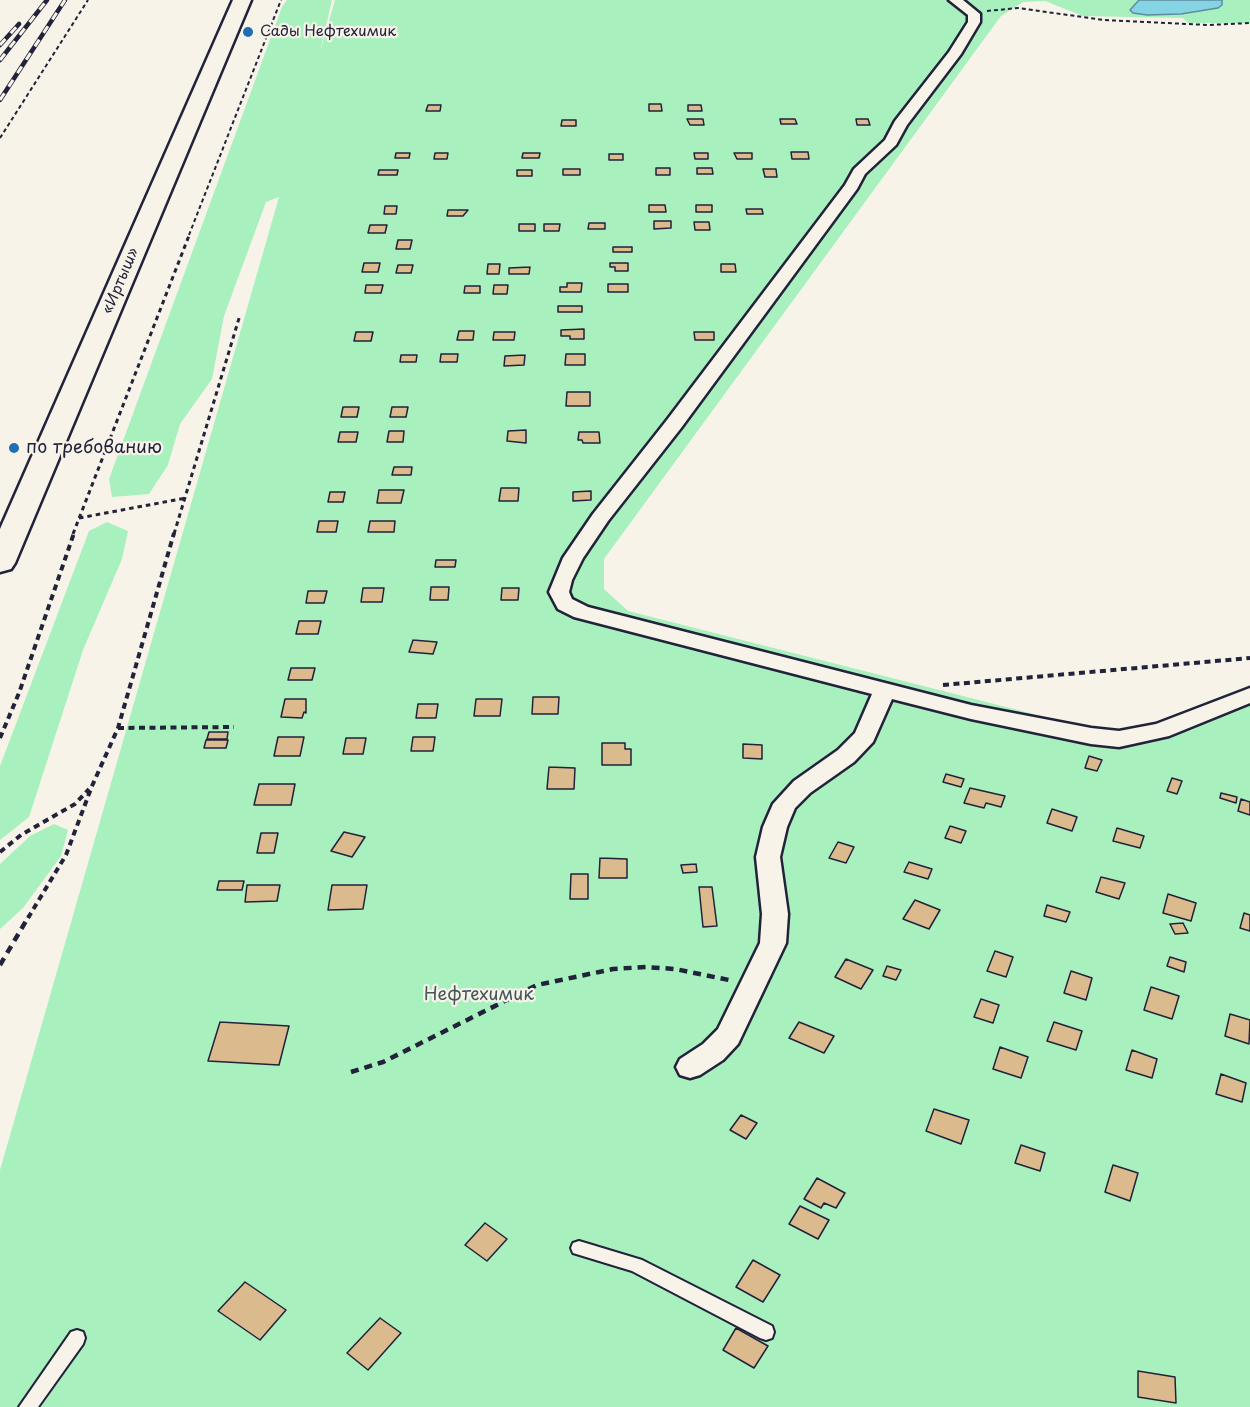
<!DOCTYPE html>
<html>
<head>
<meta charset="utf-8">
<style>
	body { margin:0 }
	canvas { display:block; background:#f7f3e8 }
</style>
</head>
<body>
<canvas width="1250" height="1407"></canvas>
<script>
const context = document.querySelector('canvas').getContext('2d');
context.lineJoin = 'round';
function fillPath(path, color) { context.fillStyle = color; context.fill(path, 'evenodd'); }
const toPath = rows => new Path2D(rows.map(r => 'M' + r).join(''));
function stroke(path, color, width, dash) { context.strokeStyle = color; context.lineWidth = width; context.lineCap = dash ? 'butt' : 'round'; context.setLineDash(dash || []); context.stroke(path); }
function drawText(font, color, halo, rows, align = 'center') {
  context.font = font + ' "Playpen Sans",sans-serif'; context.lineWidth = 4.5; context.setLineDash([]); context.textBaseline = 'middle'; context.strokeStyle = halo; context.fillStyle = color; for (const [text, x, y, turn = 0] of rows) {
    context.save(); context.translate(x, y); context.rotate((+turn || 0) * Math.PI / 180); context.textAlign = isNaN(turn) ? turn : align; if (halo) context.strokeText(text, 0, 0); context.fillText(text, 0, 0); context.restore();
  }
}
fillPath(toPath([
	[287,0,332,0,320,52,335,0,1139,0,1131,9,1133,13,1147,15,1217,8,1222,5,1222,0,1250,0,1250,23,1188,23,1183,18,1083,16,1045,1,1023,2,1001,16,604,559,604,589,628,611,1081,726,1115,730,1148,725,1250,685,1250,1407,0,1407,0,1170,279,197,266,202,224,316,212,379,180,424,168,465,149,494,112,497,109,479,282,7],
	[107,522,128,531,122,559,83,650,29,817,0,840,0,766,89,531],
	[54,824,68,830,61,856,23,908,0,929,0,864,30,836]
]), '#a8f1be');
const water = toPath([
	[1139,0,1222,0,1222,5,1218,8,1181,14,1147,15,1133,13,1130,10,1139,0]
]);
fillPath(water, '#85d3e3');
stroke(water, '#5d8ca0', 1.5);
const building = toPath([
	[649,104,661,104,662,111,649,111,649,104],
	[428,105,441,105,440,111,426,111,428,105],
	[688,105,701,105,702,111,688,111,688,105],
	[687,119,703,119,704,125,690,125,687,119],
	[780,119,795,119,797,124,781,124,780,119],
	[856,119,868,119,870,125,857,125,856,119],
	[562,120,576,120,576,126,561,126,562,120],
	[791,152,808,152,809,159,792,159,791,152],
	[396,153,410,153,409,158,395,158,396,153],
	[435,153,448,153,447,159,434,159,435,153],
	[523,153,540,153,539,158,522,158,523,153],
	[694,153,708,153,708,159,695,159,694,153],
	[734,153,752,153,752,159,737,159,734,153],
	[609,154,623,154,623,160,609,160,609,154],
	[656,168,670,168,670,175,656,175,656,168],
	[697,168,712,168,713,174,697,174,697,168],
	[563,169,580,169,580,175,563,175,563,169],
	[763,169,776,169,777,177,765,177,763,169],
	[379,170,398,170,397,175,378,175,379,170],
	[517,170,532,170,532,176,517,176,517,170],
	[649,205,665,205,666,212,649,212,649,205],
	[696,205,712,205,712,212,696,212,696,205],
	[385,206,397,206,396,214,384,214,385,206],
	[746,209,762,209,763,214,747,214,746,209],
	[448,210,468,210,463,216,447,216,448,210],
	[654,221,671,221,671,228,654,229,654,221],
	[694,222,709,222,710,230,695,230,694,222],
	[589,223,605,223,605,229,588,229,589,223],
	[519,224,535,224,535,231,519,231,519,224],
	[544,224,560,224,559,231,544,231,544,224],
	[370,225,387,225,385,233,368,233,370,225],
	[398,240,412,240,410,249,396,249,398,240],
	[613,247,632,247,632,252,613,252,613,247],
	[364,263,380,263,378,272,362,272,364,263],
	[610,263,628,263,628,271,615,271,615,267,610,267,610,263],
	[488,264,500,264,499,274,487,274,488,264],
	[721,264,735,264,736,272,721,272,721,264],
	[398,265,413,265,411,273,396,273,398,265],
	[530,267,529,274,509,274,509,268,530,267],
	[567,283,582,283,581,292,560,292,560,287,567,287,567,283],
	[608,284,628,284,628,292,608,292,608,284],
	[366,285,383,285,381,293,365,293,366,285],
	[494,285,508,285,507,294,493,294,494,285],
	[465,286,480,286,480,293,464,293,465,286],
	[558,306,582,306,582,312,558,312,558,306],
	[584,329,584,339,570,339,570,336,561,336,561,330,584,329],
	[459,331,474,331,473,340,457,340,459,331],
	[356,332,373,332,371,341,354,341,356,332],
	[494,332,515,332,514,340,493,340,494,332],
	[694,332,714,332,714,340,695,340,694,332],
	[441,354,458,354,457,362,440,362,441,354],
	[566,354,585,354,585,365,565,365,566,354],
	[401,355,417,355,416,362,400,362,401,355],
	[525,355,524,365,504,366,505,356,525,355],
	[567,392,590,392,590,406,566,406,567,392],
	[343,407,359,407,357,417,341,417,343,407],
	[392,407,408,407,406,417,390,417,392,407],
	[526,430,526,443,507,441,508,431,526,430],
	[389,431,404,431,403,442,387,442,389,431],
	[340,432,358,432,356,442,338,442,340,432],
	[579,432,599,432,600,443,583,443,582,440,578,440,579,432],
	[394,467,412,467,411,475,392,475,394,467],
	[501,488,519,488,518,501,499,501,501,488],
	[379,490,404,490,401,503,377,503,379,490],
	[591,491,591,500,573,501,573,492,591,491],
	[330,492,345,492,343,502,328,502,330,492],
	[319,521,338,521,336,532,317,532,319,521],
	[370,521,395,521,394,532,368,532,370,521],
	[436,560,456,560,455,567,435,567,436,560],
	[431,587,449,587,448,600,430,600,431,587],
	[363,588,384,588,382,602,361,602,363,588],
	[502,588,519,588,518,600,501,600,502,588],
	[308,591,327,591,324,603,306,603,308,591],
	[299,621,321,621,318,634,296,634,299,621],
	[413,640,437,642,433,654,409,652,413,640],
	[291,668,315,668,312,680,288,680,291,668],
	[533,697,559,697,558,714,532,714,533,697],
	[285,699,306,699,306,713,304,712,302,718,281,717,285,699],
	[476,699,502,699,500,716,474,716,476,699],
	[418,704,438,704,436,718,416,718,418,704],
	[209,732,228,732,227,739,207,739,209,732],
	[278,737,304,737,300,756,274,756,278,737],
	[413,737,435,737,433,751,411,751,413,737],
	[346,738,366,738,363,754,343,754,346,738],
	[206,740,228,740,226,748,204,748,206,740],
	[602,743,625,743,625,749,631,749,631,765,602,765,602,743],
	[743,744,762,745,762,759,743,758,743,744],
	[1089,756,1102,760,1097,771,1085,768,1089,756],
	[549,767,575,768,574,789,547,789,549,767],
	[946,774,964,779,961,787,943,782,946,774],
	[1172,778,1182,781,1177,794,1167,791,1172,778],
	[259,784,295,784,291,805,254,805,259,784],
	[970,788,1005,796,1001,807,986,803,984,808,964,803,970,788],
	[1221,793,1237,797,1236,803,1220,798,1221,793],
	[1241,799,1250,802,1250,815,1238,811,1241,799],
	[1052,809,1077,817,1072,831,1047,823,1052,809],
	[950,826,966,831,961,843,945,838,950,826],
	[1117,828,1144,836,1140,848,1113,841,1117,828],
	[344,832,365,837,352,857,331,851,344,832],
	[261,833,278,833,274,853,257,853,261,833],
	[838,842,854,847,846,863,829,858,838,842],
	[600,858,627,859,627,878,599,878,600,858],
	[909,862,932,869,928,879,904,872,909,862],
	[696,864,697,872,683,873,681,865,696,864],
	[571,874,588,874,588,899,570,899,571,874],
	[1101,877,1125,883,1119,899,1096,892,1101,877],
	[219,881,244,881,242,890,217,890,219,881],
	[247,885,280,885,277,901,245,902,247,885],
	[332,885,367,885,363,909,328,910,332,885],
	[699,887,712,887,717,926,703,927,699,887],
	[1168,894,1196,903,1191,921,1163,913,1168,894],
	[915,900,940,910,929,929,903,919,915,900],
	[1047,905,1070,912,1066,922,1044,916,1047,905],
	[1244,913,1250,915,1250,931,1240,928,1244,913],
	[1183,923,1188,933,1175,934,1170,924,1183,923],
	[995,951,1013,957,1006,977,987,971,995,951],
	[1170,957,1186,962,1184,972,1167,966,1170,957],
	[846,959,873,970,861,989,835,977,846,959],
	[887,966,901,970,896,980,883,976,887,966],
	[1071,971,1092,978,1086,1000,1064,993,1071,971],
	[1151,987,1179,996,1172,1019,1144,1010,1151,987],
	[981,999,999,1005,993,1023,974,1017,981,999],
	[1230,1014,1250,1020,1249,1044,1225,1036,1230,1014],
	[220,1022,289,1026,279,1065,208,1061,220,1022],
	[799,1022,834,1036,824,1053,789,1038,799,1022],
	[1054,1022,1082,1031,1076,1050,1047,1041,1054,1022],
	[1000,1047,1028,1057,1021,1078,993,1069,1000,1047],
	[1132,1050,1157,1059,1152,1078,1126,1070,1132,1050],
	[1221,1074,1246,1083,1242,1102,1216,1094,1221,1074],
	[934,1109,969,1120,961,1144,926,1131,934,1109],
	[741,1115,757,1123,746,1139,730,1130,741,1115],
	[1021,1145,1045,1153,1040,1171,1015,1163,1021,1145],
	[1113,1165,1138,1173,1130,1201,1105,1192,1113,1165],
	[817,1178,845,1193,836,1208,824,1203,821,1208,804,1199,817,1178],
	[800,1206,829,1220,818,1239,789,1224,800,1206],
	[485,1223,507,1239,487,1261,465,1245,485,1223],
	[753,1260,780,1275,763,1302,736,1287,753,1260],
	[245,1282,286,1310,260,1340,218,1311,245,1282],
	[380,1318,401,1333,368,1370,347,1353,380,1318],
	[736,1328,768,1346,754,1368,723,1350,736,1328],
	[1138,1371,1175,1377,1176,1403,1138,1397,1138,1371]
]);
fillPath(building, '#dbba8e');
stroke(building, '#22223b', 1.5);
const lane = toPath([
	[579,1241,642,1260,772,1326,774,1332,772,1338,766,1340,760,1338,632,1271,573,1253,571,1248,573,1243,579,1241],
	[77,1330,83,1332,85,1338,83,1344,38,1407,19,1407,71,1332,77,1330]
]);
const street = toPath([
	[949,0,963,0,980,14,980,22,961,54,907,125,896,145,865,174,857,189,681,428,608,521,583,558,572,580,569,592,572,599,588,607,971,705,1091,728,1119,731,1156,724,1250,688,1250,703,1169,736,1119,747,1091,744,971,719,892,699,873,742,854,762,810,793,795,808,787,827,780,857,788,914,786,943,738,1044,723,1060,700,1075,690,1078,680,1075,676,1067,680,1059,703,1044,718,1029,760,943,762,914,756,857,763,827,773,804,794,781,838,750,855,733,872,694,574,617,558,609,549,592,563,558,593,514,667,420,845,185,854,169,885,140,895,121,949,52,968,22,968,15,949,0]
]);
const primary = toPath([
	[233,0,251,0,15,563,11,569,0,572,0,529,233,0]
]);
stroke(lane, '#22223b', 4);
stroke(street, '#22223b', 5);
stroke(primary, '#22223b', 5);
stroke(toPath([
	[987,11,1018,8,1104,20,1208,25,1250,23],
	[0,138,88,0],
	[189,235,281,0]
]), '#22223b', 2, [4, 3]);
stroke(toPath([
	[79,518,186,498],
	[73,534,190,233],
	[174,534,240,315]
]), '#22223b', 3, [4.5, 4]);
stroke(toPath([
	[943,685,1250,658],
	[118,728,234,727],
	[0,738,19,693,74,533],
	[0,852,21,835,75,804,89,789],
	[28,918,66,855,92,786,118,728,174,533]
]), '#22223b', 4, [6, 4.5]);
stroke(toPath([
	[0,965,29,916],
	[351,1072,383,1062,537,985,613,969,646,967,675,969,729,980]
]), '#22223b', 4.5, [8, 6]);
fillPath(lane, '#f7f3e8');
fillPath(street, '#f7f3e8');
fillPath(primary, '#f7f3e8');
const rail = toPath([
	[0,45,19,24],
	[0,60,47,0],
	[0,100,65,0]
]);
stroke(rail, '#22223b', 4.5);
stroke(rail, '#f7f3e8', 3, [8]);
for (const [x, y, r, color] of [
	[248,32,6,"#1f6fb2"],
	[14,448,6,"#1f6fb2"]
]) { const dot = new Path2D(); dot.arc(x, y, r, 0, 2 * Math.PI); context.fillStyle = color; context.fill(dot); stroke(dot, '#f7f3e8', 2); }
drawText('15px', '#22223b', '#f7f3e8', [
	["Сады Нефтехимик",260,32]
], 'left');
drawText('15px', '#22223b', '#f7f3e8', [
	["«Иртыш»",121,281,-67]
]);
drawText('18px', '#22223b', '#f7f3e8', [
	["по требованию",26,448]
], 'left');
drawText('18px', '#44565c', '#f7f3e8', [
	["Нефтехимик",479,995]
]);
</script>
</body>
</html>
